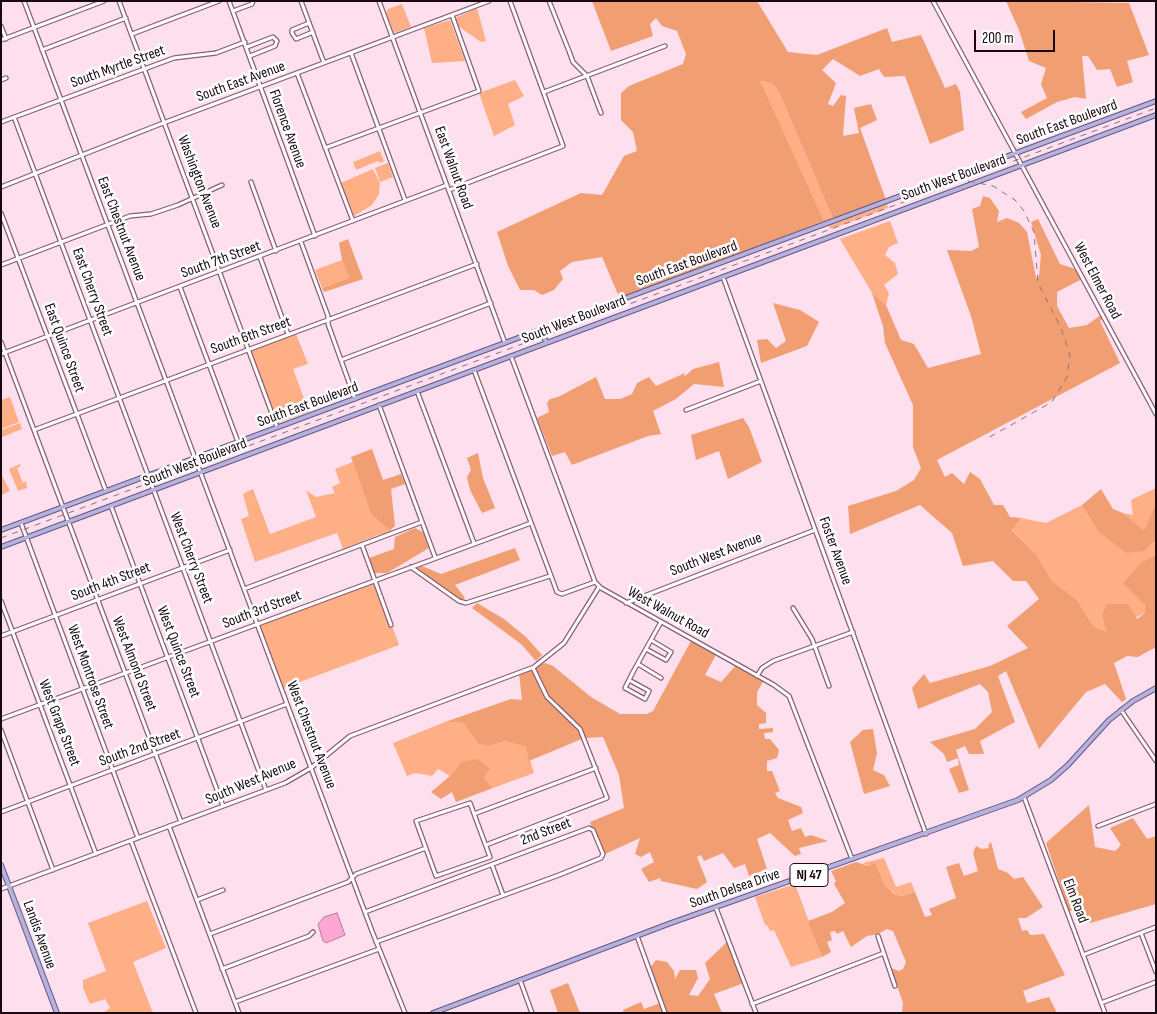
<!DOCTYPE html>
<html>
<head>
<meta charset="utf-8">
<style>
	body { margin:0 }
	#map { position:relative; width:1157px; height:1014px; overflow:hidden; background:#fddfed; font-family:"Sofia Sans Condensed",sans-serif }
	canvas { display:block }
	.frame { position:absolute; inset:0; border:2px solid #180911; pointer-events:none }
	.scale { position:absolute; left:974px; top:30px; width:81px; height:22px; box-sizing:border-box; border:2px solid #180911; border-top:0; padding-left:6px; font-size:15px; line-height:18px; white-space:nowrap; color:#180911; -webkit-text-stroke:4px #fff; paint-order:stroke }
</style>
</head>
<body>
<div id="map">
<canvas width="1157" height="1014"></canvas>
<div class="frame"></div>
<div class="scale">200 m</div>
</div>
<script>
const context = document.querySelector('canvas').getContext('2d');
context.lineJoin = 'round';
function fillPath(path, color) { context.fillStyle = color; context.fill(path, 'evenodd'); }
const toPath = rows => new Path2D(rows.map(r => 'M' + r).join(''));
function stroke(path, color, width, dash) { context.strokeStyle = color; context.lineWidth = width; context.lineCap = dash ? 'butt' : 'round'; context.setLineDash(dash || []); context.stroke(path); }
function drawText(font, color, halo, rows, align = 'center') {
  context.font = font + ' "Sofia Sans Condensed",sans-serif'; context.lineWidth = 5; context.setLineDash([]); context.textBaseline = 'middle'; context.strokeStyle = halo; context.fillStyle = color; for (const [text, x, y, turn = 0] of rows) {
    context.save(); context.translate(x, y); context.rotate((+turn || 0) * Math.PI / 180); context.textAlign = isNaN(turn) ? turn : align; if (halo) context.strokeText(text, 0, 0); context.fillText(text, 0, 0); context.restore();
  }
}
fillPath(toPath([
	[402,4,411,27,394,33,386,13,388,9],
	[477,8,486,41,481,42,458,26,455,18],
	[450,20,465,61,432,63,424,28],
	[515,80,524,96,508,104,515,125,494,136,479,93],
	[759,81,772,83,779,92,833,219,886,200,888,208,831,229,824,221],
	[380,151,384,161,380,163,378,161,356,170,353,162],
	[388,163,393,177,380,182,375,168],
	[373,169,380,183,379,194,372,205,354,216,341,183],
	[890,221,898,243,889,247,885,255,895,263,898,274,884,285,889,293,886,305,872,293,840,239],
	[342,260,349,278,322,288,315,270],
	[296,334,308,364,293,369,309,412,278,423,250,351],
	[10,397,19,422,1,429,1,400],
	[20,423,22,429,2,437,1,430],
	[353,462,371,514,394,532,378,535,343,549,337,533,255,562,241,519,249,516,243,494,253,489,270,534,316,517,306,490,316,497,335,493,332,487,340,483,335,469],
	[20,464,21,466,17,468,23,483,26,481,27,488,18,491,9,469],
	[1,474,10,491,1,495],
	[1156,488,1156,503,1144,532,1123,513,1133,515,1131,500],
	[1082,505,1144,551,1156,540,1156,555,1143,561,1145,613,1107,632,1094,627,1077,600,1052,581,1036,554,1012,529,1021,518,1046,523],
	[375,580,399,645,281,689,257,624],
	[445,722,463,723,478,744,490,746,505,741,526,747,534,773,493,788,461,762,450,776,438,769,432,776,416,773,407,776,393,743],
	[884,858,896,887,911,882,915,892,900,896,895,894,885,885,875,864,868,866,863,863],
	[795,884,822,957,791,967,774,930,770,931,767,925,765,925,755,897],
	[147,901,166,948,133,962,153,1013,103,1013,110,1008,105,999,90,1004,83,988,83,980,106,971,88,923]
]), '#feaf86');
fillPath(toPath([
	[592,1,757,1,788,52,817,55,887,28,892,42,921,35,945,88,956,84,960,92,964,130,930,144,905,76,884,77,879,69,860,76,833,59,822,70,836,83,828,104,833,106,841,95,846,96,843,136,859,133,854,108,871,104,877,120,860,128,886,200,833,219,779,92,772,83,760,81,824,221,620,299,602,257,572,262,560,271,563,279,554,290,542,295,534,290,520,290,508,266,497,232,581,193,602,195,624,156,637,151,633,132,621,120,621,93,629,86,683,64,686,54,677,31,662,26,656,18,650,24,653,36,611,51],
	[1006,1,1129,3,1149,55,1127,61,1133,82,1117,87,1110,69,1097,70,1088,56,1082,56,1086,99,1075,97,1057,102,1026,119,1021,112,1047,98,1041,84,1046,68,1029,61,1019,30],
	[983,196,990,198,999,211,997,222,1007,218,1019,223,1027,232,1036,278,1039,276,1041,255,1031,222,1038,219,1060,264,1078,270,1082,279,1057,292,1057,306,1069,328,1087,325,1102,314,1104,318,1100,321,1120,363,937,460,945,477,952,473,964,484,970,472,980,479,994,505,1003,505,1010,517,1021,518,1012,530,1036,554,1052,581,1077,600,1094,627,1107,632,1102,615,1107,604,1128,604,1137,619,1145,613,1145,605,1123,583,1143,561,1156,555,1156,647,1138,657,1127,656,1114,663,1126,699,1122,702,1105,684,1086,692,1039,749,1006,671,998,676,1015,722,980,741,984,754,969,754,965,746,956,750,969,790,959,793,949,769,959,765,958,758,947,762,944,754,930,742,975,729,992,712,988,692,980,684,918,709,912,688,924,674,930,683,990,666,1028,648,1007,626,1039,599,1026,581,1013,581,993,561,963,566,952,533,920,505,850,534,848,506,896,491,914,480,921,468,913,447,913,405,885,343,883,326,872,293,886,305,901,340,914,344,928,368,981,354,971,316,947,250,971,251,979,247,972,209,980,206],
	[348,239,363,279,324,292,322,288,349,278,342,260,339,243],
	[773,303,800,310,819,322,807,346,761,363,757,340,767,339,776,348,786,341],
	[719,362,724,387,694,384,676,399,653,411,661,434,648,436,572,465,565,452,552,456,537,418,549,412,547,403,550,399,558,397,596,377,605,399,620,399,632,394,637,383,649,377,656,386,685,373,684,377,693,369],
	[743,418,749,427,762,462,728,479,719,451,696,460,691,435],
	[372,449,383,480,401,474,405,484,391,489,395,526,390,530,371,514,351,457],
	[478,453,483,478,495,508,482,513,470,490,467,477,471,470,467,458],
	[1101,489,1113,509,1123,513,1144,531,1156,503,1156,540,1144,551,1126,553,1099,532,1082,505],
	[415,528,423,532,429,548,387,573,374,573,369,558,394,549,395,537],
	[515,548,520,560,455,585,465,598,461,600,416,569,422,566,441,574],
	[477,603,504,619,526,637,542,655,536,661,521,644,472,608],
	[692,639,717,653,705,675,721,682,737,664,764,680,757,692,757,705,766,713,766,723,759,724,759,729,773,728,773,732,764,733,765,739,770,739,779,750,777,758,767,761,767,771,772,771,780,791,775,793,778,798,801,807,803,813,788,820,792,831,801,828,805,837,811,835,828,841,799,848,801,854,795,856,770,833,757,839,767,869,749,876,745,864,734,868,723,853,704,861,701,855,697,857,707,882,697,889,661,881,660,878,649,882,641,869,654,862,650,852,641,857,635,854,640,838,603,855,590,822,624,808,619,775,603,737,584,738,529,761,526,747,505,741,490,746,478,744,463,723,445,722,511,699,522,700,519,673,545,663,553,666,591,697,620,714,647,714,653,711],
	[873,729,877,753,873,770,884,775,890,786,864,794,850,742,863,730],
	[477,759,490,769,483,778,493,788,456,802,452,792,441,799,431,792,450,776,461,762],
	[1089,805,1095,847,1115,851,1121,845,1110,828,1133,818,1147,839,1156,836,1156,904,1090,923,1083,909,1069,911,1046,843],
	[991,842,998,869,1008,873,1014,879,1023,877,1043,907,1026,918,1018,918,1022,931,1027,930,1030,935,1044,934,1065,975,1023,991,1027,1003,1049,997,1057,1013,902,1013,903,1003,891,968,899,971,903,969,906,962,893,931,887,929,878,934,867,936,851,947,843,931,837,934,835,931,830,932,832,940,827,942,831,952,822,957,808,921,832,912,845,903,834,884,836,881,831,871,856,862,868,866,875,863,885,885,894,894,901,896,915,892,925,917,932,915,929,909,956,898,946,867,959,863,964,876,978,871,973,853,976,846,982,849,989,848,988,845],
	[728,941,744,983,714,994,722,1013,624,1013,623,1010,641,1002,644,1009,663,1002,650,968,656,960,667,962,674,971,675,979,680,970,696,970,698,978,689,995,698,996,710,979,705,963],
	[568,983,580,1013,558,1013,550,990]
]), '#f19e72');
const water = toPath([
	[337,913,345,935,326,943,323,941,318,924,324,917,337,913]
]);
fillPath(water, '#fea7d4');
stroke(water, '#b9789a', 1);
const minor = toPath([
	[24,1,372,931,405,1013],
	[119,1,277,427],
	[229,1,315,236],
	[301,1,324,63],
	[379,1,505,343],
	[549,1,569,51,573,62,587,76,601,113],
	[933,1,1156,414],
	[233,11,252,4,253,1],
	[309,23,292,30,292,33,296,39,313,32],
	[1,26,6,39],
	[132,34,219,1],
	[1,40,104,1],
	[247,47,273,37,277,41,275,46,250,56],
	[42,50,126,18],
	[351,53,405,200],
	[297,73,353,221],
	[1,80,6,78],
	[544,92,665,46],
	[14,117,266,790],
	[1,122,174,58,216,53,245,42],
	[325,148,479,91,452,15],
	[251,182,276,251],
	[1,187,158,125,489,1],
	[449,190,563,146,510,1],
	[1,213,106,491],
	[301,242,328,316,328,324,355,399],
	[260,257,288,334],
	[1,265,130,216,151,214,178,205,222,185],
	[723,277,926,834],
	[180,287,238,442],
	[1,342,181,822],
	[1,354,447,185],
	[511,356,595,582,601,588,774,685,789,696,852,859],
	[341,360,491,303],
	[474,370,557,592,562,594,595,582],
	[417,391,474,543],
	[379,405,435,557],
	[686,410,761,381],
	[34,430,477,264],
	[111,506,223,806],
	[21,523,138,838],
	[362,545,391,625],
	[411,567,459,601,466,603,550,576],
	[244,589,422,522],
	[1,601,96,854],
	[626,603,815,530],
	[793,608,812,639,829,686],
	[1,636,230,550],
	[646,649,666,660,671,652,651,640],
	[638,664,661,678],
	[757,676,762,668,773,661,853,632],
	[629,680,649,691,645,699,625,688,633,672,661,622],
	[1121,710,1156,761],
	[1,719,531,523],
	[1,730,53,870],
	[1024,797,1105,1013],
	[470,803,490,857,436,876,416,821,470,803],
	[1,812,287,704],
	[474,814,596,768],
	[169,826,239,1013],
	[1098,826,1156,804],
	[131,841,196,1013],
	[486,845,607,798,580,729,547,697,533,668],
	[492,865,503,895],
	[1,889,285,783,311,768,350,736,534,667,564,643,599,587],
	[197,900,223,890],
	[716,908,756,1013],
	[365,912,589,828,593,830,603,854,601,858,559,875,376,942],
	[1141,933,1156,972],
	[210,934,348,882,356,874,426,848],
	[637,936,665,1013],
	[878,936,895,986],
	[1083,955,1156,927],
	[222,969,309,936,313,932],
	[520,980,532,1013],
	[235,1002,379,949],
	[1101,1003,1156,982],
	[752,1004,884,953]
]);
const major = toPath([
	[541,330,546,342],
	[1,530,1156,101],
	[1,547,1156,115],
	[1,865,57,1013],
	[433,1013,671,923,1018,800,1051,780,1068,765,1109,720,1133,701,1156,688]
]);
stroke(minor, '#8a6075', 5.5);
stroke(major, '#605685', 6);
stroke(minor, '#fff', 3);
stroke(major, '#b7b2dc', 4);
stroke(toPath([
	[968,181,993,186,1015,200,1024,211,1034,232,1038,283,1061,328,1070,355,1067,377,1052,402,986,439],
	[1,538,1156,108]
]), '#87717c', 1, [6, 6]);
for (const [x, y, w] of [
	[809,875,38]
]) { const box = new Path2D(); box.roundRect(x - w / 2, y - 11.5, w, 23, 4); context.fillStyle = '#fff'; context.fill(box); stroke(box, '#180911', 1); }
drawText('bold 14px', '#180911', null, [
	["NJ 47",809,875]
]);
drawText('15px', '#180911', '#fff', [
	["South Myrtle Street",118,67,-20],
	["South East Avenue",241,82,-20],
	["South East Boulevard",1067,123,-20],
	["Florence Avenue",287,129,70],
	["East Walnut Road",453,168,70],
	["South West Boulevard",954,178,-20],
	["Washington Avenue",199,182,69],
	["East Chestnut Avenue",121,229,69],
	["South 7th Street",221,260,-20],
	["South East Boulevard",687,264,-20],
	["West Elmer Road",1097,281,62],
	["East Cherry Street",92,292,70],
	["South West Boulevard",574,320,-21],
	["South 6th Street",251,336,-20],
	["East Quince Street",64,348,70],
	["South East Boulevard",308,405,-20],
	["South West Boulevard",195,463,-21],
	["Foster Avenue",835,551,70],
	["South West Avenue",716,555,-21],
	["West Cherry Street",191,558,69],
	["South 4th Street",111,582,-21],
	["South 3rd Street",262,610,-21],
	["West Walnut Road",668,613,29],
	["West Quince Street",178,652,69],
	["West Almond Street",134,664,69],
	["West Montrose Street",90,677,70],
	["West Grape Street",59,723,69],
	["West Chestnut Avenue",311,735,69],
	["South 2nd Street",140,748,-20],
	["South West Avenue",251,782,-23],
	["2nd Street",546,832,-21],
	["South Delsea Drive",735,889,-19],
	["Elm Road",1075,901,69],
	["Landis Avenue",39,935,70]
]);
</script>
</body>
</html>
